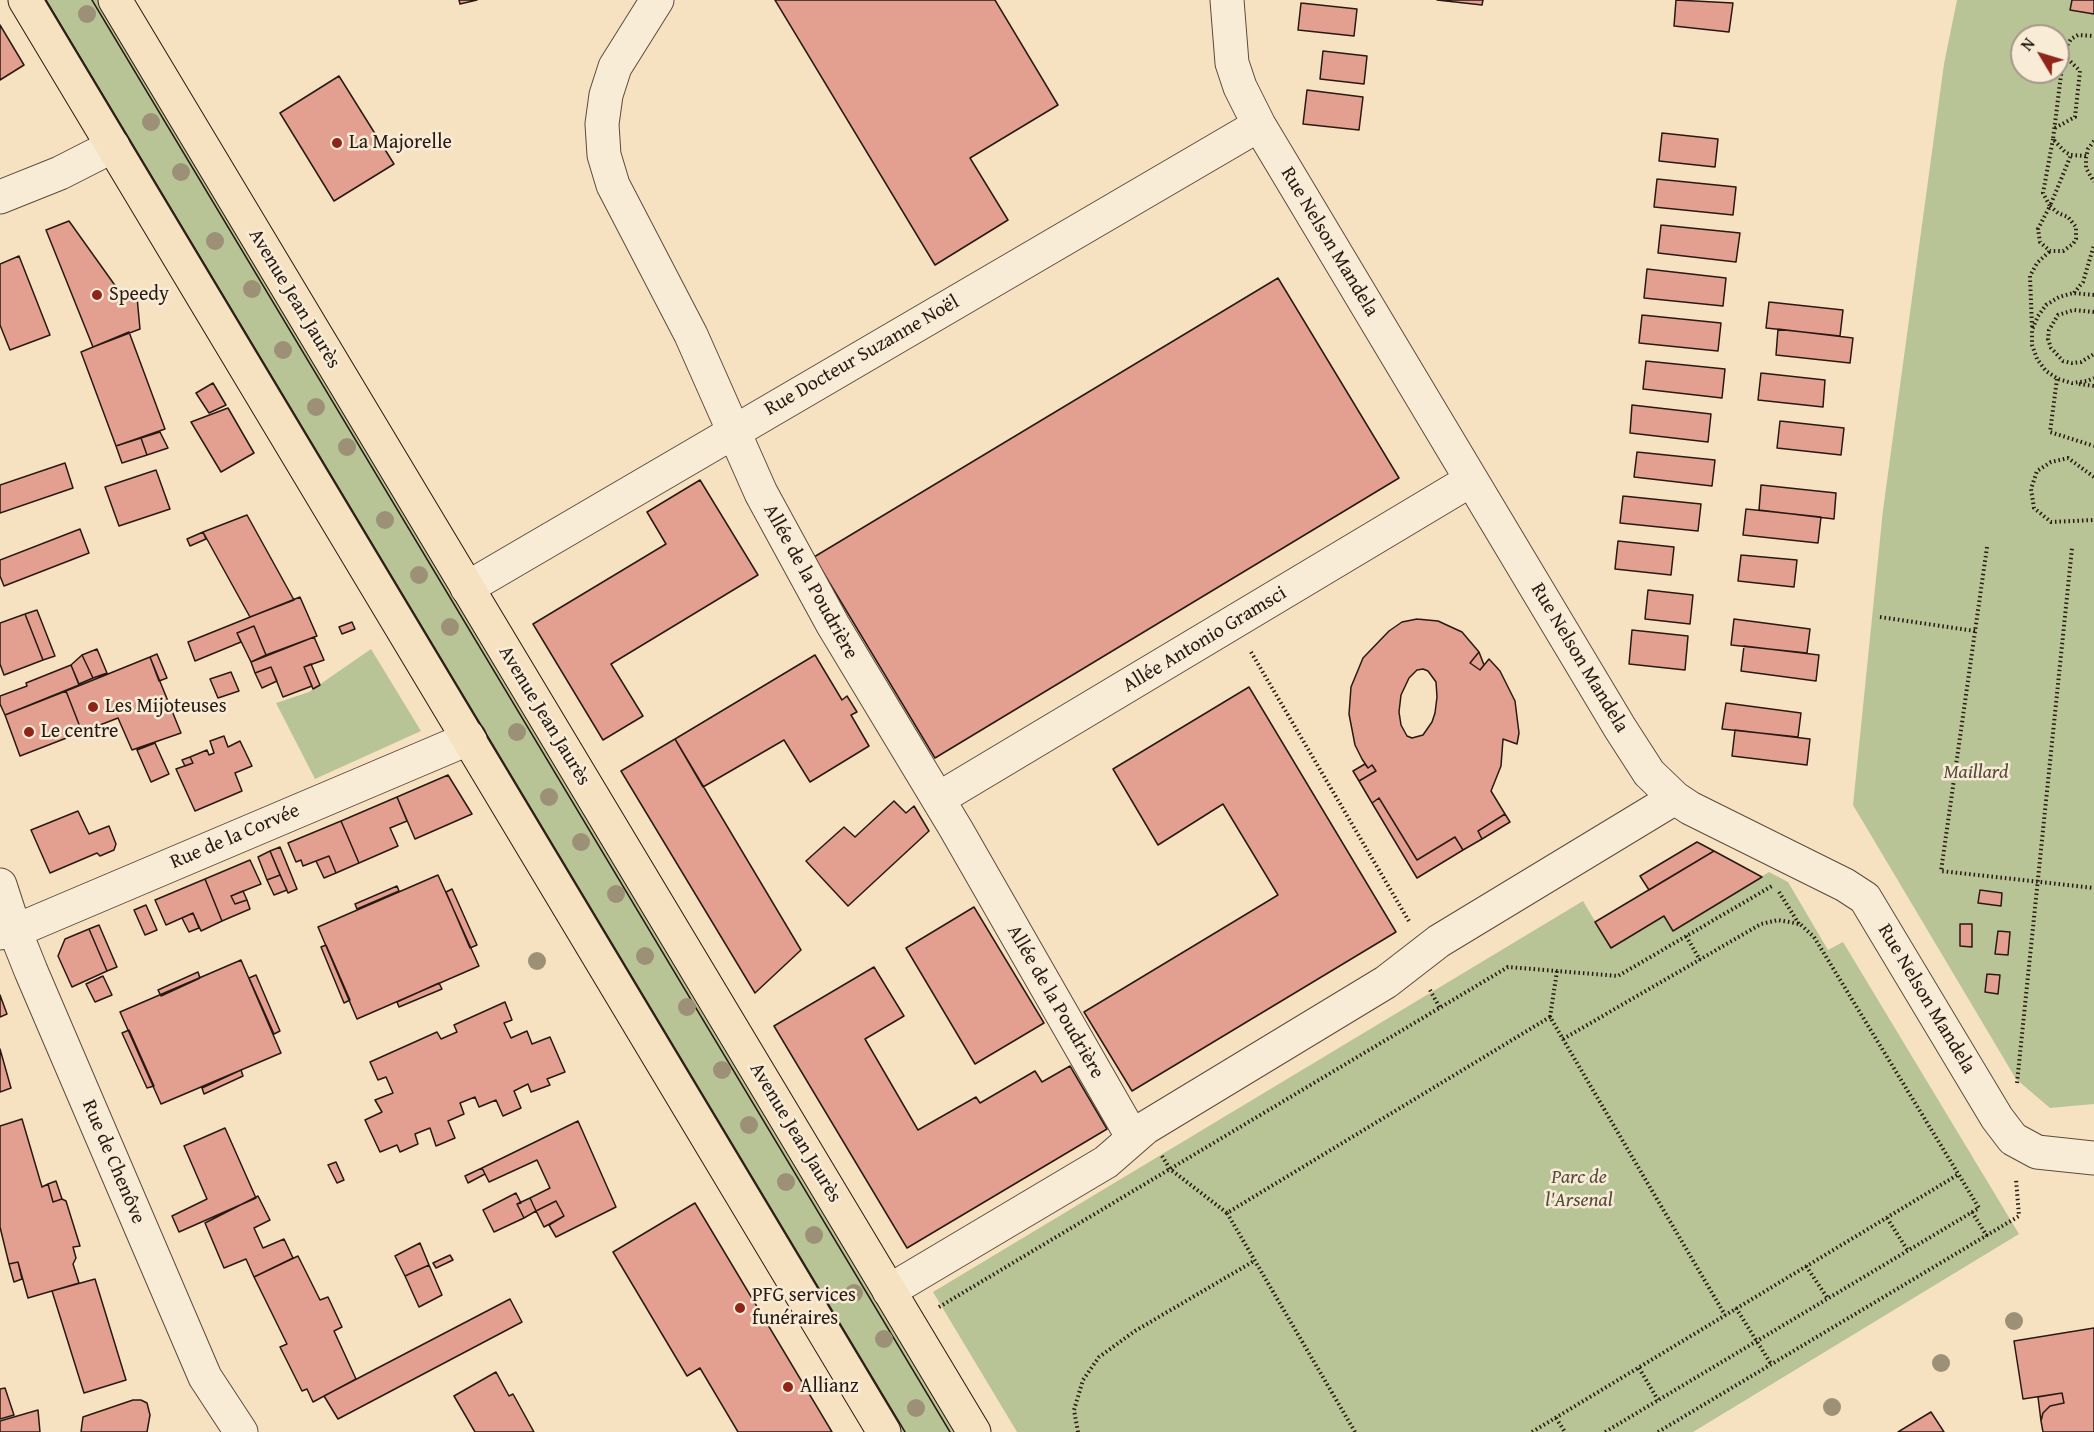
<!DOCTYPE html>
<html>
<head>
<meta charset="utf-8">
<style>
	body { margin:0 }
	#map { position:relative; width:2094px; height:1432px; overflow:hidden; background:#f6e2c1; font-family:"Gentium Book Plus",serif }
	canvas { display:block }
	.north { position:absolute; left:2010px; top:24px; width:60px; height:60px; box-sizing:border-box; background:#f9ecd7; border:2px solid #a59889; border-radius:50%; rotate:308deg; font-size:16px; font-weight:700; line-height:24px; text-align:center; color:#281913 }
	.north::after { content:''; display:block; margin:auto; width:21px; height:27px; background:#8f2418; clip-path:polygon(50% 0,100% 100%,50% 72%,0 100%) }
</style>
</head>
<body>
<div id="map">
<canvas width="2094" height="1432"></canvas>
<div class="north">N</div>
</div>
<script>
const context = document.querySelector('canvas').getContext('2d');
context.lineJoin = 'round';
function fillPath(path, color) { context.fillStyle = color; context.fill(path, 'evenodd'); }
const toPath = rows => new Path2D(rows.map(r => 'M' + r).join(''));
function stroke(path, color, width, dash) { context.strokeStyle = color; context.lineWidth = width; context.lineCap = dash ? 'butt' : 'round'; context.setLineDash(dash || []); context.stroke(path); }
function drawText(font, color, halo, rows, align = 'center') {
  context.font = font + ' "Gentium Book Plus",serif'; context.lineWidth = 5; context.setLineDash([]); context.textBaseline = 'middle'; context.strokeStyle = halo; context.fillStyle = color; for (const [text, x, y, turn = 0] of rows) {
    context.save(); context.translate(x, y); context.rotate((+turn || 0) * Math.PI / 180); context.textAlign = isNaN(turn) ? turn : align; if (halo) context.strokeText(text, 0, 0); context.fillText(text, 0, 0); context.restore();
  }
}
fillPath(toPath([
	[38,0,100,0,959,1432,896,1432],
	[1957,0,2094,0,2094,1104,2050,1108,2016,1079,1853,805,1883,510,1944,64],
	[2022,36,2058,36,2058,72,2022,72],
	[371,649,421,731,315,779,276,703,309,692],
	[1769,872,1788,882,1828,950,1843,942,2019,1234,1693,1432,1017,1432,933,1292,1583,901,1611,948,1664,916,1674,931]
]), '#b8c496');
const building = toPath([
	[459,0,477,0,460,4,459,0],
	[775,0,995,0,1058,105,970,158,1008,220,935,265,775,0],
	[1437,0,1483,0,1482,5,1437,0],
	[1676,0,1733,3,1729,32,1674,26,1676,0],
	[2072,0,2094,0,2094,14,2070,10,2072,0],
	[1301,3,1357,9,1354,36,1298,30,1301,3],
	[0,25,24,65,0,80,0,25],
	[1323,51,1367,56,1364,84,1320,79,1323,51],
	[339,76,394,164,334,201,280,113,339,76],
	[1307,90,1363,97,1359,130,1303,124,1307,90],
	[1662,133,1718,139,1715,167,1659,161,1662,133],
	[1657,179,1736,187,1733,215,1654,207,1657,179],
	[69,221,119,291,129,290,137,297,140,329,93,347,46,230,69,221],
	[1661,225,1740,233,1736,262,1658,253,1661,225],
	[19,256,50,335,10,350,0,325,0,264,19,256],
	[1647,269,1726,278,1723,306,1644,298,1647,269],
	[1278,278,1399,478,935,758,814,557,1278,278],
	[1769,302,1843,310,1840,336,1766,328,1769,302],
	[1642,315,1721,323,1718,351,1639,343,1642,315],
	[1778,329,1853,338,1850,363,1776,355,1778,329],
	[129,332,165,429,116,446,81,352,129,332],
	[1646,361,1725,369,1722,398,1643,389,1646,361],
	[1761,373,1825,380,1823,407,1758,400,1761,373],
	[213,383,226,405,209,413,196,393,213,383],
	[1632,405,1711,414,1708,442,1630,433,1632,405],
	[228,408,254,453,221,472,191,422,228,408],
	[1780,421,1844,428,1841,455,1777,448,1780,421],
	[160,432,168,448,147,455,141,438,160,432],
	[141,438,147,455,122,463,116,446,141,438],
	[1637,452,1715,460,1712,486,1634,477,1637,452],
	[65,463,73,488,0,513,0,485,65,463],
	[156,470,170,509,119,526,105,487,156,470],
	[700,480,758,575,611,664,643,716,603,740,533,624,666,544,647,512,700,480],
	[1761,485,1836,493,1834,519,1759,510,1761,485],
	[1623,496,1701,504,1698,531,1620,523,1623,496],
	[1746,509,1821,517,1818,543,1743,535,1746,509],
	[247,515,294,600,250,617,203,532,247,515],
	[80,529,89,553,4,586,0,576,0,560,80,529],
	[203,532,206,539,190,546,187,539,203,532],
	[1618,541,1674,547,1671,575,1615,569,1618,541],
	[1741,555,1797,560,1794,587,1738,581,1741,555],
	[1648,590,1693,595,1690,624,1645,619,1648,590],
	[300,597,317,636,266,655,254,626,237,633,241,642,195,661,188,642,300,597],
	[37,610,55,656,43,660,25,614,37,610],
	[25,614,43,660,4,675,0,664,0,623,25,614],
	[1417,619,1438,621,1462,632,1479,652,1470,663,1480,670,1489,659,1500,671,1515,701,1519,733,1517,744,1503,739,1501,766,1491,791,1505,814,1478,831,1482,839,1463,850,1455,837,1417,860,1379,798,1372,803,1359,781,1376,771,1372,765,1368,768,1362,759,1355,745,1349,714,1351,687,1363,658,1389,631,1402,622,1417,619],
	[1423,669,1428,671,1436,682,1437,697,1435,713,1432,722,1423,735,1412,738,1407,736,1401,725,1399,712,1401,695,1409,678,1417,670,1423,669],
	[1734,619,1810,629,1807,653,1731,645,1734,619],
	[352,622,355,629,342,634,339,627,352,622],
	[254,626,266,655,251,662,237,633,254,626],
	[1632,630,1688,636,1685,670,1629,664,1632,630],
	[314,637,324,660,304,667,312,686,283,697,271,667,255,673,251,662,314,637],
	[1744,646,1819,655,1816,681,1741,671,1744,646],
	[97,649,107,673,93,678,82,655,97,649],
	[1479,652,1484,665,1480,670,1470,663,1479,652],
	[157,654,167,678,159,681,150,657,157,654],
	[82,655,93,678,79,684,71,665,82,655],
	[815,655,842,700,847,696,857,712,851,715,869,746,810,782,784,740,703,787,675,739,815,655],
	[150,657,181,733,132,750,118,718,82,732,66,691,150,657],
	[311,664,320,685,313,689,304,667,311,664],
	[71,665,79,685,5,715,0,704,0,696,27,686,26,683,71,665],
	[271,667,277,681,262,688,255,673,271,667],
	[231,672,239,691,218,698,210,679,231,672],
	[1249,687,1396,932,1132,1091,1084,1012,1278,895,1223,804,1158,845,1113,769,1249,687],
	[66,691,82,732,20,756,5,715,66,691],
	[1726,703,1801,713,1798,737,1722,729,1726,703],
	[1735,730,1810,739,1807,765,1732,756,1735,730],
	[224,736,228,747,240,741,252,766,235,773,242,791,195,811,176,769,193,763,190,757,207,750,209,755,214,753,210,741,224,736],
	[675,739,801,950,755,993,621,771,675,739],
	[155,743,169,774,151,782,137,750,155,743],
	[190,757,193,763,185,766,182,760,190,757],
	[1365,764,1368,768,1372,765,1376,771,1359,781,1353,771,1365,764],
	[448,775,472,814,415,839,397,797,448,775],
	[397,797,407,821,390,828,398,846,359,863,341,821,397,797],
	[1379,798,1417,860,1455,837,1463,850,1417,878,1372,803,1379,798],
	[894,801,906,813,914,806,929,831,848,906,806,861,844,827,855,837,894,801],
	[78,811,89,834,109,826,116,844,114,850,100,856,97,853,50,873,31,830,78,811],
	[1505,814,1510,822,1482,839,1478,831,1505,814],
	[341,821,359,863,336,873,329,856,303,866,301,860,296,862,288,843,341,821],
	[1697,842,1714,851,1649,890,1640,876,1697,842],
	[280,847,297,889,288,893,270,851,280,847],
	[270,851,280,875,267,880,258,857,270,851],
	[1714,851,1762,877,1673,931,1664,916,1611,948,1595,922,1714,851],
	[329,856,336,873,324,878,316,861,329,856],
	[250,860,261,884,231,896,235,904,247,900,250,909,222,921,205,879,250,860],
	[280,875,287,890,274,895,267,880,280,875],
	[438,875,479,966,357,1019,318,927,438,875],
	[205,879,222,921,201,931,193,913,166,925,155,900,205,879],
	[397,886,399,891,357,909,355,904,397,886],
	[452,889,477,945,470,948,446,892,452,889],
	[1980,890,2002,893,2001,906,1978,903,1980,890],
	[243,891,247,900,235,904,231,896,243,891],
	[146,905,157,930,145,935,134,910,146,905],
	[974,907,1044,1023,975,1064,906,948,974,907],
	[193,913,199,928,189,932,182,918,193,913],
	[1960,924,1972,924,1972,947,1960,946,1960,924],
	[99,925,117,967,107,971,89,929,99,925],
	[89,929,107,971,72,987,58,956,65,939,89,929],
	[1998,931,2010,932,2008,955,1995,954,1998,931],
	[326,945,350,1000,344,1003,321,947,326,945],
	[241,960,281,1053,161,1104,120,1012,241,960],
	[874,967,904,1016,865,1039,918,1130,976,1097,980,1103,1035,1071,1042,1082,1070,1066,1107,1129,907,1248,774,1026,874,967],
	[198,972,200,978,161,996,158,990,198,972],
	[1987,974,2000,975,1998,994,1985,992,1987,974],
	[256,975,280,1031,274,1034,249,978,256,975],
	[103,976,112,995,95,1002,86,984,103,976],
	[439,983,442,989,399,1007,397,1002,439,983],
	[0,995,7,1014,0,1017,0,995],
	[505,1002,512,1020,504,1023,511,1038,527,1031,532,1044,550,1037,565,1072,547,1079,550,1085,531,1092,528,1084,514,1091,521,1108,503,1116,496,1100,479,1107,475,1097,460,1103,464,1114,448,1121,455,1138,436,1146,430,1128,415,1134,418,1144,400,1152,397,1145,380,1152,365,1120,382,1112,375,1100,393,1093,386,1077,378,1080,370,1062,437,1032,441,1039,457,1032,454,1025,505,1002],
	[129,1030,154,1086,147,1088,122,1033,129,1030],
	[0,1049,11,1088,0,1092,0,1049],
	[241,1070,243,1076,204,1094,202,1088,241,1070],
	[22,1119,42,1187,48,1184,53,1202,62,1199,66,1201,80,1246,73,1247,76,1258,73,1264,79,1283,28,1298,18,1262,9,1264,0,1227,0,1126,22,1119],
	[578,1121,616,1207,556,1237,549,1225,564,1216,556,1201,536,1211,530,1198,550,1188,537,1160,489,1182,482,1168,578,1121],
	[225,1128,256,1198,179,1232,172,1216,207,1199,184,1146,225,1128],
	[336,1162,344,1180,337,1183,328,1165,336,1162],
	[482,1168,485,1174,468,1183,465,1176,482,1168],
	[56,1181,62,1199,53,1202,48,1184,56,1181],
	[516,1193,521,1203,517,1204,524,1218,494,1232,483,1210,516,1193],
	[258,1196,270,1220,254,1228,263,1248,284,1239,293,1258,254,1277,246,1259,224,1268,205,1223,258,1196],
	[530,1198,536,1211,524,1218,517,1204,530,1198],
	[556,1201,564,1216,544,1227,536,1211,556,1201],
	[695,1203,832,1432,738,1432,700,1368,687,1376,613,1252,695,1203],
	[420,1243,429,1265,405,1276,395,1256,420,1243],
	[450,1255,453,1260,436,1268,433,1263,450,1255],
	[298,1256,320,1300,328,1297,342,1327,334,1331,356,1379,313,1402,307,1389,302,1391,280,1347,287,1344,254,1277,298,1256],
	[18,1262,22,1279,14,1282,9,1264,18,1262],
	[429,1265,442,1295,419,1307,405,1276,429,1265],
	[95,1279,126,1380,84,1393,52,1291,95,1279],
	[510,1299,522,1322,338,1419,324,1396,510,1299],
	[2094,1328,2094,1432,2043,1432,2041,1421,2043,1413,2050,1406,2064,1403,2062,1393,2023,1399,2014,1341,2094,1328],
	[496,1372,509,1396,513,1394,534,1432,475,1432,454,1396,496,1372],
	[5,1388,14,1415,0,1419,0,1389,5,1388],
	[2062,1393,2064,1403,2050,1406,2043,1413,2041,1421,2038,1397,2062,1393],
	[133,1400,141,1400,147,1403,150,1415,147,1432,81,1432,83,1417,133,1400],
	[38,1410,40,1432,0,1432,0,1421,38,1410],
	[1931,1412,1944,1432,1898,1432,1931,1412]
]);
fillPath(building, '#e3a091');
stroke(building, '#281913', 1.5);
const minor = toPath([
	[657,0,615,67,606,95,602,124,604,155,613,185,691,335,761,493,833,625,956,829,1133,1138],
	[1227,0,1232,63,1240,87,1259,125,1620,728,1649,773,1675,798,1690,808,1845,885,1865,898,1997,1118,2013,1139,2037,1152,2094,1158],
	[0,197,60,173,113,146],
	[467,588,1259,125],
	[938,799,1471,480],
	[0,885,15,931,31,971,205,1377,241,1432],
	[0,933,15,931,470,738],
	[889,1291,1106,1162,1145,1128,1386,982,1439,941,1675,798]
]);
const major = toPath([
	[25,0,884,1432],
	[115,0,974,1432]
]);
stroke(minor, '#5c4b3e', 35);
stroke(major, '#281913', 35);
stroke(toPath([
	[2055,128,2075,117,2080,71,2064,55],
	[2053,139,2043,193,2050,206,2071,155],
	[2094,141,2088,149,2086,158,2086,168,2094,182],
	[2086,156,2071,155,2065,152,2053,139,2064,51,2071,39,2078,35,2094,36],
	[2050,206,2058,213,2068,217,2076,227,2076,239,2073,244,2063,251,2050,251,2040,242,2038,229,2050,206],
	[2074,293,2083,282,2094,245],
	[2094,295,2073,293,2059,297,2046,305,2038,316,2032,330,2032,345,2037,359,2046,371,2058,379,2072,383,2087,381,2094,378],
	[2094,312,2074,310,2058,315,2049,330,2048,339,2051,348,2063,361,2072,363,2081,362,2094,354],
	[2032,327,2030,276,2037,263,2050,251],
	[2057,379,2050,432,2094,446],
	[2079,384,2094,386],
	[2094,477,2068,458,2051,462,2037,471,2031,489,2034,508,2051,522,2094,520],
	[1987,547,1941,871,2094,888],
	[1880,617,1975,631],
	[1251,652,1410,923],
	[1779,892,1799,924],
	[1686,936,1700,960],
	[1430,990,1440,1008],
	[1550,1017,1557,971],
	[1563,1039,1761,924,1778,920,1800,924,1814,937,1979,1208,1605,1432],
	[2017,1083,2072,548],
	[1162,1156,1170,1169,1227,1213],
	[1972,1212,1987,1236],
	[1887,1218,1908,1251],
	[1806,1266,1828,1299],
	[939,1307,1508,967,1618,976,1772,886],
	[1736,1308,1771,1364],
	[1639,1368,1658,1400],
	[1556,1418,1565,1432],
	[1078,1432,1074,1410,1083,1380,1099,1357,1135,1331,1254,1261],
	[1355,1432,1227,1213,1550,1017,1725,1315],
	[1532,1432,1959,1174],
	[1658,1432,2019,1216,2016,1179]
]), '#281913', 4, [1.5, 3]);
stroke(minor, '#f9ecd7', 33);
stroke(major, '#f6e2c1', 33);
stroke(toPath([
	[46,0,905,1432],
	[92,0,950,1432]
]), '#281913', 1.5);
context.fillStyle = '#9c9077';
for (const [x, y] of [
	[87,14],
	[151,122],
	[181,172],
	[215,241],
	[252,289],
	[283,350],
	[316,407],
	[347,447],
	[385,520],
	[419,575],
	[450,627],
	[517,732],
	[549,797],
	[581,842],
	[616,894],
	[645,956],
	[537,961],
	[687,1007],
	[722,1070],
	[749,1125],
	[786,1182],
	[814,1235],
	[854,1293],
	[2014,1321],
	[884,1339],
	[1941,1363],
	[1832,1407],
	[916,1408]
]) { context.beginPath(); context.arc(x, y, 9, 0, 2 * Math.PI); context.fill(); }
for (const [x, y, r, color] of [
	[337,143,6,"#8f2418"],
	[97,295,6,"#8f2418"],
	[93,707,6,"#8f2418"],
	[29,732,6,"#8f2418"],
	[740,1308,6,"#8f2418"],
	[788,1387,6,"#8f2418"]
]) { const dot = new Path2D(); dot.arc(x, y, r, 0, 2 * Math.PI); context.fillStyle = color; context.fill(dot); stroke(dot, '#f9ecd7', 2); }
drawText('20px', '#281913', '#f9ecd7', [
	["La Majorelle",349,143],
	["Speedy",109,295],
	["Les Mijoteuses",105,707],
	["Le centre",41,732],
	["PFG services",752,1296],
	["funéraires",752,1319],
	["Allianz",800,1387]
], 'left');
drawText('20px', '#281913', '#f9ecd7', [
	["Rue Nelson Mandela",1329,242,59],
	["Avenue Jean Jaurès",294,299,59],
	["Rue Docteur Suzanne Noël",862,356,-30],
	["Allée de la Poudrière",810,582,61],
	["Allée Antonio Gramsci",1205,640,-31],
	["Rue Nelson Mandela",1579,658,59],
	["Avenue Jean Jaurès",544,716,59],
	["Rue de la Corvée",235,837,-23],
	["Rue Nelson Mandela",1926,999,59],
	["Allée de la Poudrière",1055,1002,60],
	["Avenue Jean Jaurès",795,1133,59],
	["Rue de Chenôve",113,1162,67]
]);
drawText('italic 20px', '#534c3a', '#f9ecd7', [
	["Maillard",1976,773],
	["Parc de",1579,1178],
	["l'Arsenal",1579,1201]
]);
</script>
</body>
</html>
